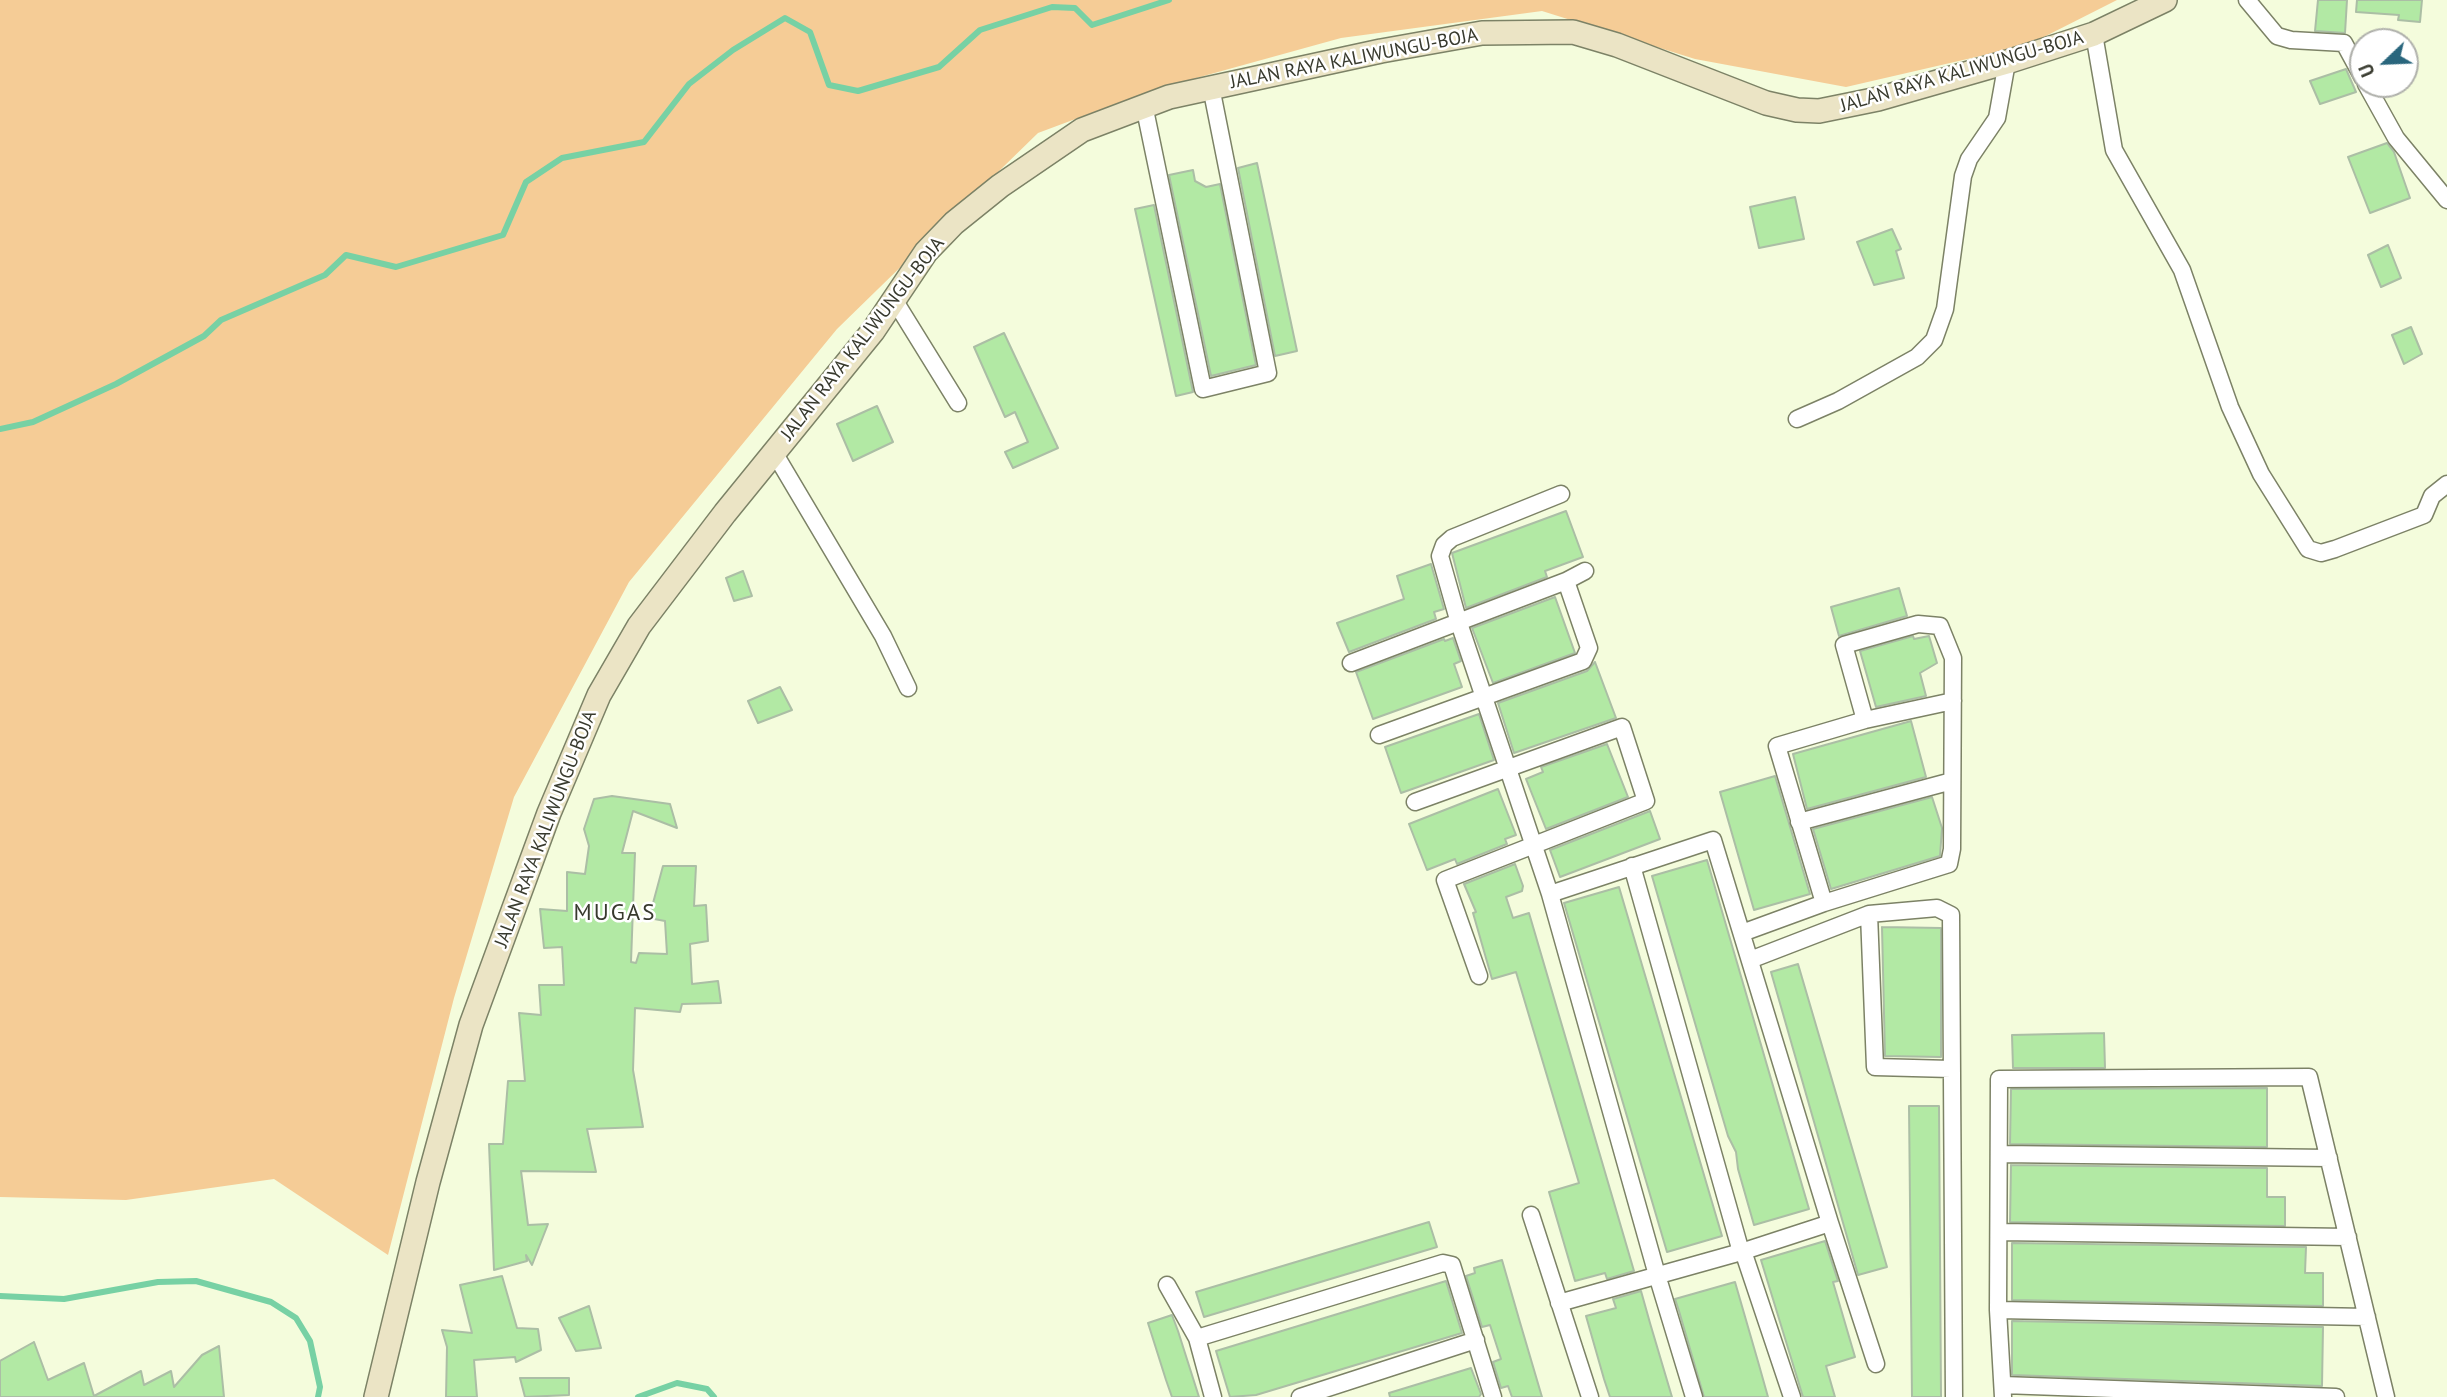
<!DOCTYPE html>
<html>
<head>
<meta charset="utf-8">
<style>
	body { margin:0 }
	#map { position:relative; width:2447px; height:1397px; overflow:hidden; background:#f4fcdc; font-family:"PT Sans",sans-serif }
	canvas { display:block }
	.north { position:absolute; left:2349px; top:28px; width:70px; height:70px; box-sizing:border-box; background:#fff; border:2px solid #afb0ab; border-radius:50%; rotate:247deg; font-size:19px; font-weight:700; line-height:28px; text-align:center; color:#383a2e }
	.north::after { content:''; display:block; margin:auto; width:24px; height:32px; background:#29667d; clip-path:polygon(50% 0,100% 100%,50% 72%,0 100%) }
</style>
</head>
<body>
<div id="map">
<canvas width="2447" height="1397"></canvas>
<div class="north">U</div>
</div>
<script>
const context = document.querySelector('canvas').getContext('2d');
context.lineJoin = 'round';
function fillPath(path, color) { context.fillStyle = color; context.fill(path, 'evenodd'); }
const toPath = rows => new Path2D(rows.map(r => 'M' + r).join(''));
function stroke(path, color, width, dash) { context.strokeStyle = color; context.lineWidth = width; context.lineCap = dash ? 'butt' : 'round'; context.setLineDash(dash || []); context.stroke(path); }
function drawText(font, color, halo, rows, align = 'center') {
  context.font = font + ' "PT Sans",sans-serif'; context.lineWidth = 5; context.setLineDash([]); context.textBaseline = 'middle'; context.strokeStyle = halo; context.fillStyle = color; for (const [text, x, y, turn = 0] of rows) {
    context.save(); context.translate(x, y); context.rotate((+turn || 0) * Math.PI / 180); context.textAlign = isNaN(turn) ? turn : align; if (halo) context.strokeText(text, 0, 0); context.fillText(text, 0, 0); context.restore();
  }
}
fillPath(toPath([
	[0,0,2117,0,2028,45,1846,87,1695,59,1542,11,1341,38,1153,90,1038,133,837,329,629,582,514,797,454,998,388,1255,274,1179,126,1200,0,1197]
]), '#f5cc96');
stroke(toPath([
	[0,429,33,422,116,384,204,336,221,320,325,275,346,255,396,267,503,235,526,182,562,158,644,142,689,84,733,50,785,18,810,32,829,85,858,91,939,67,980,30,1052,7,1075,8,1092,25,1169,0],
	[0,1296,64,1299,158,1282,196,1281,271,1302,296,1318,310,1341,320,1387,318,1397],
	[638,1397,677,1383,707,1389,714,1397]
]), '#77d1a4', 6);
const building = toPath([
	[2318,0,2347,0,2345,33,2315,31,2318,0],
	[2357,0,2422,0,2420,22,2398,20,2399,15,2356,12,2357,0],
	[2346,69,2356,92,2320,104,2310,81,2346,69],
	[2387,143,2394,152,2410,198,2370,213,2348,157,2387,143],
	[1257,163,1297,351,1275,356,1238,168,1257,163],
	[1193,170,1195,181,1206,187,1220,184,1256,365,1211,376,1169,175,1193,170],
	[1795,197,1804,239,1759,248,1750,207,1795,197],
	[1154,205,1193,392,1176,396,1135,209,1154,205],
	[1892,229,1901,249,1896,251,1904,278,1874,285,1857,242,1892,229],
	[2388,245,2401,278,2381,287,2368,255,2388,245],
	[2411,327,2422,354,2404,364,2392,335,2411,327],
	[1004,333,1058,448,1013,468,1005,452,1028,442,1015,412,1005,417,974,347,1004,333],
	[877,406,893,442,853,461,837,424,877,406],
	[1566,511,1583,557,1545,571,1547,577,1466,608,1452,553,1566,511],
	[1431,564,1444,609,1434,612,1436,619,1349,652,1337,623,1404,599,1397,576,1431,564],
	[743,571,752,596,734,601,726,578,743,571],
	[1899,588,1907,616,1839,636,1831,607,1899,588],
	[1555,597,1575,653,1493,683,1472,628,1555,597],
	[1913,636,1914,639,1929,636,1937,663,1920,673,1926,696,1876,707,1860,651,1913,636],
	[1453,638,1461,661,1454,664,1462,687,1373,719,1356,672,1444,639,1445,641,1453,638],
	[1595,662,1616,718,1514,753,1498,703,1587,671,1595,662],
	[780,687,792,710,758,723,748,701,780,687],
	[1479,714,1494,760,1401,793,1385,747,1479,714],
	[1911,721,1926,777,1807,809,1793,754,1911,721],
	[1607,744,1628,797,1546,829,1526,779,1543,772,1541,767,1607,744],
	[1775,776,1810,894,1754,910,1720,792,1775,776],
	[1498,789,1516,835,1505,839,1507,844,1457,864,1455,859,1427,870,1409,824,1498,789],
	[612,796,670,804,677,828,633,811,622,853,635,853,631,962,636,963,639,953,667,954,665,921,649,918,663,866,696,866,694,906,706,905,708,941,690,944,692,984,718,981,721,1003,682,1004,680,1012,635,1008,633,1070,643,1127,587,1129,596,1172,521,1171,528,1225,548,1224,532,1265,526,1255,527,1261,494,1270,489,1144,503,1144,508,1081,525,1081,519,1013,541,1015,539,985,564,985,562,947,544,948,540,909,567,911,567,872,585,874,589,846,584,829,594,799,612,796],
	[1932,797,1942,828,1940,856,1831,889,1813,829,1932,797],
	[1650,811,1660,839,1560,877,1550,850,1650,811],
	[1707,860,1809,1209,1754,1225,1738,1169,1736,1152,1728,1136,1652,876,1707,860],
	[1515,864,1523,886,1522,891,1506,897,1513,918,1529,913,1634,1271,1607,1279,1605,1273,1575,1281,1549,1192,1579,1183,1516,972,1492,979,1473,913,1476,912,1464,884,1515,864],
	[1619,887,1722,1236,1667,1252,1564,903,1619,887],
	[1882,927,1941,928,1941,1057,1885,1056,1882,927],
	[1798,964,1887,1267,1858,1275,1771,972,1798,964],
	[2104,1033,2105,1068,2013,1068,2012,1035,2104,1033],
	[2267,1088,2267,1147,2010,1144,2011,1089,2267,1088],
	[1909,1106,1939,1106,1941,1397,1912,1397,1909,1106],
	[2011,1165,2267,1168,2267,1197,2285,1197,2285,1226,2010,1222,2011,1165],
	[1429,1222,1437,1247,1204,1317,1196,1292,1429,1222],
	[1825,1241,1838,1281,1833,1282,1855,1357,1826,1366,1835,1397,1803,1397,1761,1260,1825,1241],
	[2012,1243,2306,1247,2305,1273,2323,1273,2323,1306,2012,1300,2012,1243],
	[1502,1260,1519,1319,1542,1397,1512,1397,1508,1386,1501,1388,1493,1362,1501,1359,1490,1325,1482,1327,1466,1276,1475,1273,1474,1268,1502,1260],
	[502,1276,517,1328,538,1329,541,1350,516,1362,515,1357,474,1360,477,1397,446,1397,447,1347,442,1330,472,1333,460,1285,502,1276],
	[1446,1281,1462,1333,1256,1395,1230,1397,1216,1351,1446,1281],
	[1735,1282,1759,1365,1768,1397,1704,1397,1679,1311,1675,1299,1735,1282],
	[1641,1291,1650,1323,1672,1397,1610,1397,1604,1379,1586,1316,1616,1308,1613,1299,1641,1291],
	[589,1306,601,1348,576,1351,559,1318,589,1306],
	[1172,1315,1178,1331,1199,1397,1172,1397,1166,1380,1148,1323,1172,1315],
	[2012,1321,2323,1327,2322,1386,2012,1375,2012,1321],
	[34,1342,48,1380,84,1363,94,1396,141,1371,144,1385,171,1371,174,1387,202,1355,219,1346,224,1397,0,1397,0,1361,34,1342],
	[1471,1368,1481,1394,1479,1397,1390,1397,1389,1393,1471,1368],
	[520,1378,569,1378,569,1395,525,1397,520,1378]
]);
fillPath(building, '#b2e9a4');
stroke(building, '#abbea5', 2);
const street = toPath([
	[2247,0,2277,36,2291,40,2344,43,2363,78],
	[2094,34,2114,150,2182,270,2230,407,2261,474,2308,549,2321,553,2335,549,2424,515,2432,496,2447,484],
	[2366,84,2396,138,2447,200],
	[1144,105,1203,389,1268,373,1211,87],
	[893,298,958,403],
	[1797,419,1838,401,1917,357,1934,340,1945,309,1963,176,1969,159,1997,118,2007,62],
	[775,454,883,636,908,688],
	[1561,494,1452,538,1444,545,1440,556,1459,623,1550,894,1657,1275,1694,1397],
	[1351,663,1566,581],
	[1865,720,1953,701],
	[1379,735,1583,661,1589,648,1566,581,1585,571],
	[1415,802,1622,727,1646,801,1445,880,1479,976],
	[1799,822,1952,781],
	[1632,866,1741,1252],
	[1550,894,1713,840,1830,1223,1741,1252,1559,1303],
	[1869,914,1875,1067,1951,1069],
	[1742,933,1824,903,1949,864,1952,849,1953,658,1940,626,1918,624,1844,645,1865,720,1777,746,1824,903],
	[1750,960,1869,914,1937,908,1951,915,1954,1397],
	[2001,1154,2329,1158],
	[1531,1215,1590,1397],
	[1830,1223,1876,1364],
	[2000,1232,2348,1237],
	[1743,1251,1792,1397],
	[1167,1285,1197,1338,1213,1397],
	[1998,1310,2367,1317],
	[1197,1338,1443,1263,1452,1265,1493,1397],
	[2003,1385,2336,1397],
	[1300,1397,1476,1340],
	[2003,1397,1998,1310,1999,1079,2309,1077,2386,1397]
]);
const secondary = toPath([
	[376,1397,428,1182,471,1025,549,813,599,695,639,626,725,513,873,331,926,252,954,223,1000,186,1082,130,1169,97,1381,51,1482,33,1573,32,1617,45,1766,103,1797,110,1819,111,1878,99,2007,62,2094,34,2165,0]
]);
stroke(street, '#7c8266', 19);
stroke(secondary, '#7c8266', 26);
stroke(street, '#fff', 16);
stroke(secondary, '#ebe4c5', 23);
drawText('19px', '#383a2e', '#fff', [
	["JALAN RAYA KALIWUNGU-BOJA",1354,59,-11],
	["JALAN RAYA KALIWUNGU-BOJA",1962,72,-16],
	["JALAN RAYA KALIWUNGU-BOJA",863,339,-52],
	["JALAN RAYA KALIWUNGU-BOJA",546,829,-69]
]);
context.letterSpacing = '2px';
drawText('23px', '#383a2e', '#fff', [
	["MUGAS",615,913]
]);
context.letterSpacing = '0px';
</script>
</body>
</html>
